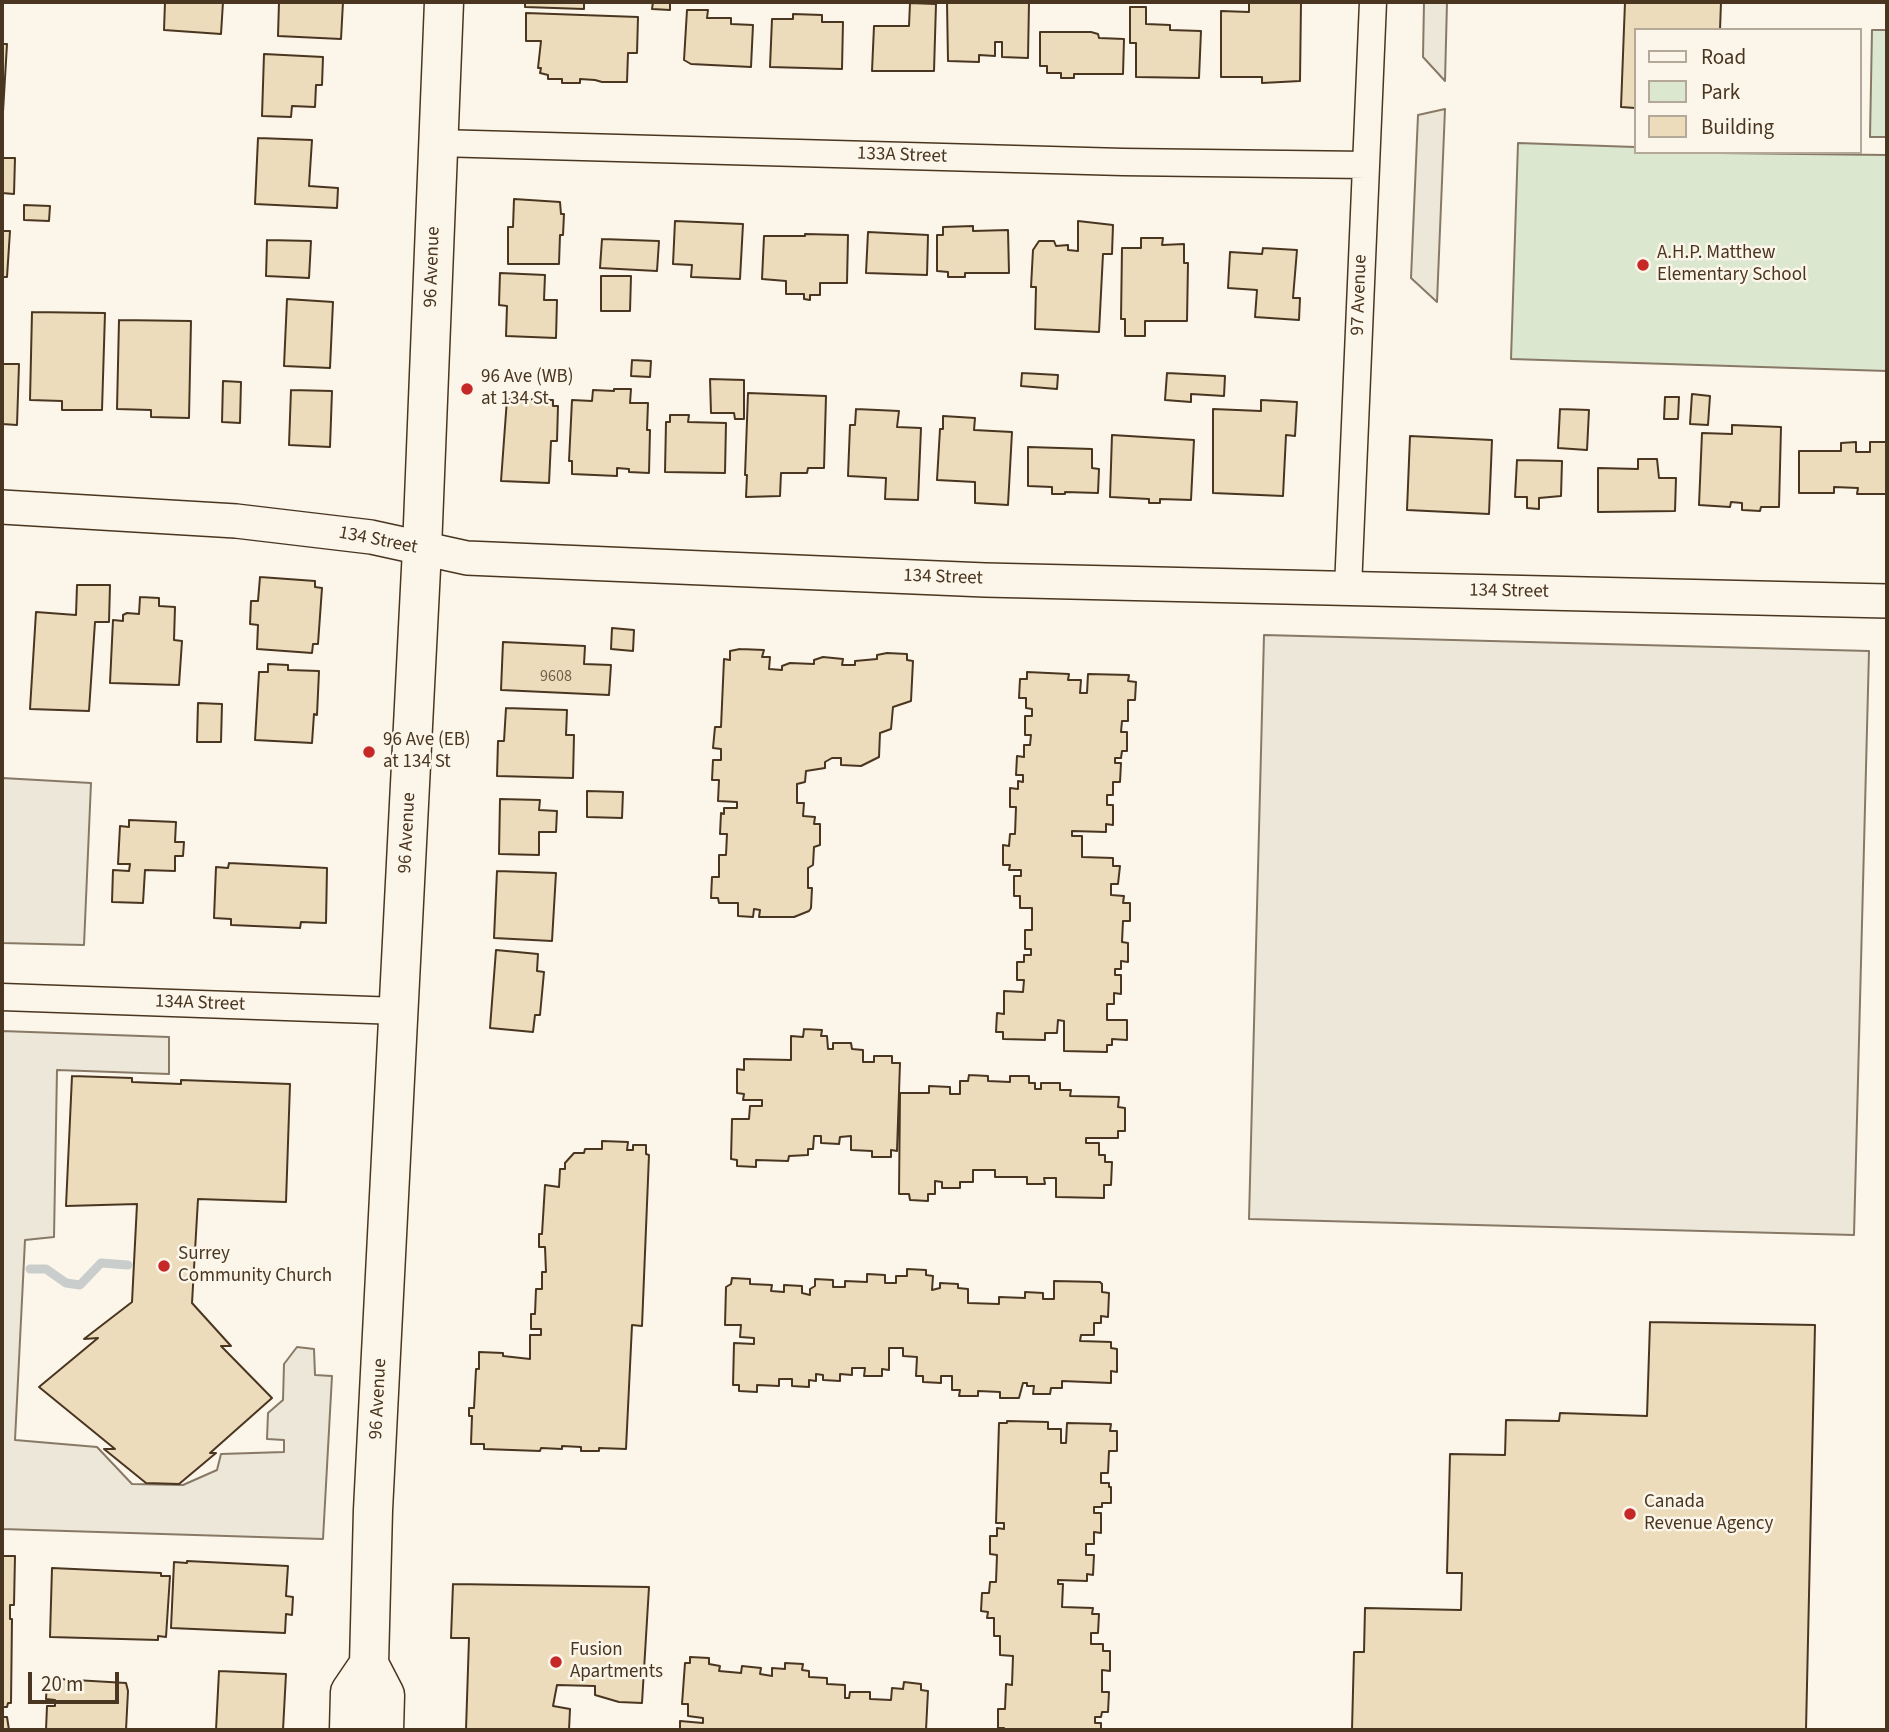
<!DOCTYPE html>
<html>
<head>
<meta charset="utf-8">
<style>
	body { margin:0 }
	#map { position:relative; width:1889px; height:1732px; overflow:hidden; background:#fbf6e9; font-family:"Source Sans 3",sans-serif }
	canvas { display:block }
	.frame { position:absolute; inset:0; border:4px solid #4a3520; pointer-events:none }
	.legend { position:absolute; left:1634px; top:28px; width:228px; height:126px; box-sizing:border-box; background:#fbf6e9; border:2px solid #b4a999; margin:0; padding:9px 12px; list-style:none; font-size:21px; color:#4a3520 }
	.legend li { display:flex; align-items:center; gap:14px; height:35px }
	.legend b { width:35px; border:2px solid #b4a999 }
	.scale { position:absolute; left:28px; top:1672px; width:91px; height:32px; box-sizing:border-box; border:4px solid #4a3520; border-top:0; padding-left:9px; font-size:21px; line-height:24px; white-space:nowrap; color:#4a3520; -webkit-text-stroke:5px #fbf6e9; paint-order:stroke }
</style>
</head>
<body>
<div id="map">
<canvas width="1889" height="1732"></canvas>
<div class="frame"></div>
<ul class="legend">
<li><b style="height:9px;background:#fbf6e9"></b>Road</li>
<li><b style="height:19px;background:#dce7d0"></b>Park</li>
<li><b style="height:19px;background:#ecdcbc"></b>Building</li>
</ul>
<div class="scale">20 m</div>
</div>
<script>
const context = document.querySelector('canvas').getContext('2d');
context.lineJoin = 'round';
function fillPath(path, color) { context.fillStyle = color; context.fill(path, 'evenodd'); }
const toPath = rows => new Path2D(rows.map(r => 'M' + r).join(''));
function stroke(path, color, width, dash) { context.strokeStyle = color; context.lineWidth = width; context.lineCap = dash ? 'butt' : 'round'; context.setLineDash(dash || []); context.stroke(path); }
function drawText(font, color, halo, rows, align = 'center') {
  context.font = font + ' "Source Sans 3",sans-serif'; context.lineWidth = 5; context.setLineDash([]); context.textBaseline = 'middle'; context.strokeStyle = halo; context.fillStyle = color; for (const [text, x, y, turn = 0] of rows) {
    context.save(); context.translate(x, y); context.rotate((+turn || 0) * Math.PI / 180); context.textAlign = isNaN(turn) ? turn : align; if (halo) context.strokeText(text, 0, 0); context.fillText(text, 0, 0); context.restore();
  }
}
const green = toPath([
	[1872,30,1887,30,1887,137,1870,137,1872,30],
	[1518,143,1635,147,1635,152,1887,155,1887,371,1511,359,1518,143]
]);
fillPath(green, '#dce7d0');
stroke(green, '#887966', 2);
const parking = toPath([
	[1424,2,1447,2,1445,81,1423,57,1424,2],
	[1445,109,1437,302,1411,278,1418,115,1445,109],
	[1264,635,1869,651,1854,1235,1249,1219,1264,635],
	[2,778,91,783,84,945,2,943,2,778],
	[2,1031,169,1037,169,1074,57,1070,54,1237,25,1240,15,1440,97,1447,132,1484,183,1485,217,1470,221,1454,284,1452,284,1440,267,1439,268,1413,283,1400,284,1364,297,1347,314,1349,315,1375,332,1376,323,1539,2,1529,2,1031]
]);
fillPath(parking, '#ede7d9');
stroke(parking, '#887966', 2);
stroke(toPath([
	[30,1269,46,1269,66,1283,80,1285,101,1263,128,1265]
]), '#c9cecd', 9);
const building = toPath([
	[165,2,223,2,221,34,164,30,165,2],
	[279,2,343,2,341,39,278,36,279,2],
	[525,2,584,2,584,9,525,7,525,2],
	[653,2,670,2,670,10,652,9,653,2],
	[947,2,1029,2,1028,58,1002,57,1002,42,995,42,995,56,979,55,979,62,948,61,947,2],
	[1249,2,1301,2,1300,81,1262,83,1262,77,1221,77,1221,11,1249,12,1249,2],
	[1625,2,1721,2,1720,30,1635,30,1635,108,1621,107,1625,2],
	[910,3,936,4,934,71,872,71,874,26,909,26,910,3],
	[1130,7,1146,7,1146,24,1170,25,1170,30,1201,31,1199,78,1136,77,1136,43,1130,43,1130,7],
	[687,10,708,10,707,18,731,18,731,24,753,25,751,67,691,64,684,60,687,10],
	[526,13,638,17,637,53,628,53,627,82,602,82,595,80,580,79,580,83,562,83,562,79,548,79,548,75,540,73,541,68,538,68,541,41,526,41,526,13],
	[793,14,822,15,822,22,843,22,842,69,770,67,772,19,793,19,793,14],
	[1040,32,1091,32,1098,34,1099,38,1124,39,1123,74,1074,74,1074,78,1061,78,1061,73,1047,73,1047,66,1040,66,1040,32],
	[2,44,7,44,3,112,2,111,2,44],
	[264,54,323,57,322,85,316,85,315,107,292,106,291,117,262,116,264,54],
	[258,138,312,140,309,186,338,188,337,208,255,204,258,138],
	[2,158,15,158,14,194,2,193,2,158],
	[514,199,560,202,561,214,564,214,563,235,560,235,559,264,508,264,508,227,513,227,514,199],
	[24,205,50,206,49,221,24,220,24,205],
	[675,221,743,224,740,279,691,277,692,265,673,264,675,221],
	[1078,221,1113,225,1112,254,1103,254,1099,332,1035,329,1036,287,1031,287,1033,250,1039,241,1054,241,1056,246,1068,245,1068,250,1078,251,1078,221],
	[973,226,973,231,1008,230,1009,273,965,273,965,277,948,277,948,272,937,271,937,235,943,235,943,227,973,226],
	[2,231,10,231,7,277,2,277,2,231],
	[868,232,928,235,927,275,866,273,868,232],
	[805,234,848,235,847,283,820,283,820,295,810,295,810,300,804,299,804,294,786,294,786,281,762,279,764,236,805,236,805,234],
	[1141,238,1163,238,1162,245,1184,244,1184,263,1188,263,1187,321,1145,321,1145,336,1125,336,1125,319,1121,319,1122,248,1141,248,1141,238],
	[602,239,659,241,657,271,600,268,602,239],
	[267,240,311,241,309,278,266,276,267,240],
	[1263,248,1297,250,1293,298,1300,298,1299,320,1255,317,1257,290,1228,288,1230,252,1262,254,1263,248],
	[500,273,545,275,544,300,557,300,556,338,506,336,507,306,499,305,500,273],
	[601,276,631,276,630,311,601,311,601,276],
	[287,299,333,302,330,368,284,366,287,299],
	[32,312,105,313,102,410,62,410,62,401,30,400,32,312],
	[119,320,191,321,189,418,151,417,151,410,117,409,119,320],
	[632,360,651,361,650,377,631,376,632,360],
	[2,364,19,364,17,425,2,424,2,364],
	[1022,373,1058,375,1057,389,1021,386,1022,373],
	[1167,373,1225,376,1224,396,1191,394,1191,402,1165,400,1167,373],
	[710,379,744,380,744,419,735,419,734,413,711,413,710,379],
	[223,381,241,382,240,423,222,422,223,381],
	[614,389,631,389,630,403,648,403,647,430,650,430,649,473,629,472,629,469,617,468,617,476,572,474,572,461,569,461,572,400,592,401,593,390,614,391,614,389],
	[291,390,332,391,330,447,289,445,291,390],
	[748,393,826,396,824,468,808,468,807,473,781,473,780,496,746,497,747,475,745,475,748,393],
	[1692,394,1710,396,1708,425,1690,424,1692,394],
	[1665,397,1679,397,1678,419,1664,419,1665,397],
	[507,399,553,400,553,406,558,406,557,441,551,441,549,483,501,481,507,399],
	[1261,400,1297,402,1295,436,1286,435,1283,496,1213,493,1213,409,1261,411,1261,400],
	[856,409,899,411,897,427,921,428,918,500,885,499,886,478,848,476,850,425,855,425,856,409],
	[1560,409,1589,410,1587,450,1558,448,1560,409],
	[670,415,689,415,688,422,726,423,725,473,665,472,666,422,670,422,670,415],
	[943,416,975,418,974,430,1012,432,1008,505,975,503,975,482,937,480,940,429,943,429,943,416],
	[1732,425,1781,427,1779,507,1761,507,1760,511,1742,510,1742,503,1731,502,1730,507,1699,505,1702,433,1732,434,1732,425],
	[1112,435,1194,440,1191,500,1160,499,1160,503,1149,503,1149,499,1110,497,1112,435],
	[1410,436,1492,440,1489,514,1407,510,1410,436],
	[1856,442,1856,452,1870,452,1870,442,1887,442,1887,494,1857,494,1858,488,1834,487,1834,493,1799,493,1799,451,1841,451,1841,443,1856,442],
	[1028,447,1092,449,1092,468,1099,469,1098,493,1065,492,1065,494,1052,494,1052,487,1028,486,1028,447],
	[1638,459,1657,459,1659,478,1676,478,1675,511,1598,512,1598,468,1638,469,1638,459],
	[1517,460,1562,461,1561,496,1539,498,1539,509,1527,508,1527,497,1515,497,1517,460],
	[260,577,315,581,315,587,322,588,318,644,313,644,312,653,257,649,258,625,250,624,251,601,258,601,260,577],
	[77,585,110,585,109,622,95,622,89,711,30,709,36,612,76,615,77,585],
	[140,597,159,598,159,606,175,607,174,640,182,641,179,685,110,683,113,620,123,621,123,615,127,613,139,614,140,597],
	[612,628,634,630,633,651,611,649,612,628],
	[503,642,585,646,584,664,611,665,609,695,501,690,503,642],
	[740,649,764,650,762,657,770,657,769,669,782,670,782,666,790,663,814,664,814,660,823,657,843,659,842,665,855,665,855,661,877,659,877,655,887,653,907,654,907,660,913,661,911,701,893,707,891,729,880,733,879,757,861,766,841,765,841,758,832,758,825,762,825,768,806,771,805,782,797,784,797,803,804,803,803,816,815,817,814,824,820,824,820,845,814,847,813,865,808,868,808,888,812,888,811,908,809,911,794,917,759,917,760,910,754,909,753,917,738,916,738,903,719,903,718,898,711,898,712,877,719,877,719,855,726,855,727,834,720,834,721,813,724,814,724,808,737,808,737,802,718,801,719,780,712,780,713,760,721,760,721,749,713,748,715,727,721,727,724,659,730,660,730,651,740,649],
	[268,664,288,665,288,670,319,671,317,715,314,714,312,743,255,740,259,672,268,672,268,664],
	[1027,672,1069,674,1068,680,1081,680,1080,693,1087,693,1088,674,1129,675,1128,681,1136,682,1135,700,1128,700,1128,721,1122,721,1121,732,1127,732,1127,751,1122,751,1121,758,1115,758,1115,763,1121,763,1120,782,1113,782,1113,795,1107,795,1107,805,1113,805,1113,825,1106,824,1106,832,1072,831,1072,836,1082,836,1082,857,1113,858,1113,866,1120,866,1118,884,1111,884,1111,895,1124,896,1123,903,1130,903,1130,921,1123,921,1122,942,1128,943,1128,962,1121,961,1121,969,1115,969,1115,975,1121,975,1121,994,1114,993,1114,1004,1107,1004,1107,1020,1127,1020,1127,1040,1112,1039,1112,1045,1107,1045,1107,1052,1064,1051,1064,1021,1058,1020,1057,1033,1045,1033,1045,1040,1003,1039,1003,1032,996,1032,997,1013,1004,1014,1004,991,1023,992,1024,980,1017,980,1017,962,1024,962,1024,955,1031,955,1031,949,1025,949,1025,930,1032,930,1032,908,1020,908,1020,896,1014,896,1014,876,1021,876,1021,870,1009,870,1010,865,1003,865,1003,845,1009,846,1010,834,1015,834,1016,807,1010,807,1010,788,1018,789,1018,781,1023,782,1023,775,1016,775,1017,756,1024,757,1024,745,1030,745,1031,735,1025,735,1025,716,1032,716,1032,709,1026,708,1026,698,1019,698,1020,679,1027,679,1027,672],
	[198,703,222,704,221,742,197,742,198,703],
	[506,708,567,710,566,735,574,735,573,778,497,776,498,741,504,741,506,708],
	[587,791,623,792,622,818,587,817,587,791],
	[500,799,540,800,539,810,557,811,556,832,539,832,539,855,499,854,500,799],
	[129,820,176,822,175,842,184,842,183,856,175,856,175,871,145,870,143,903,112,902,113,870,129,871,130,864,118,864,120,826,129,827,129,820],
	[229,863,327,868,326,923,301,922,300,928,231,925,231,919,214,918,216,867,228,868,229,863],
	[497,871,556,873,552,941,494,938,497,871],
	[496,950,538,954,537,971,544,972,540,1015,535,1015,533,1032,490,1028,496,950],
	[804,1029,822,1030,821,1036,827,1036,828,1049,833,1049,833,1043,851,1043,852,1049,863,1050,863,1062,874,1062,874,1056,892,1056,892,1063,900,1063,897,1151,891,1150,891,1157,872,1157,872,1151,851,1150,851,1136,840,1137,839,1144,821,1143,821,1136,814,1136,813,1149,808,1149,808,1155,789,1156,788,1161,756,1160,756,1167,737,1166,737,1160,731,1159,732,1119,749,1119,750,1106,762,1106,762,1100,743,1100,744,1094,737,1093,737,1069,744,1070,744,1059,791,1060,791,1036,803,1037,804,1029],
	[969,1075,988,1076,988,1081,1010,1082,1010,1076,1029,1076,1029,1083,1035,1083,1035,1089,1041,1089,1041,1083,1060,1083,1060,1090,1071,1090,1070,1096,1119,1097,1118,1107,1125,1108,1125,1131,1118,1131,1118,1138,1086,1138,1086,1143,1099,1143,1099,1155,1105,1155,1105,1162,1112,1162,1111,1185,1104,1185,1104,1198,1056,1197,1056,1178,1044,1178,1045,1184,1027,1184,1027,1177,995,1177,995,1170,973,1170,973,1182,960,1182,960,1188,942,1188,942,1182,935,1181,935,1194,928,1194,928,1201,910,1200,909,1194,899,1194,900,1093,929,1093,929,1086,950,1087,950,1094,960,1094,960,1081,968,1081,969,1075],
	[72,1076,132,1078,132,1082,181,1084,181,1080,290,1084,286,1202,198,1199,192,1303,231,1346,221,1346,272,1398,210,1453,216,1453,179,1484,146,1483,104,1449,115,1449,39,1387,98,1338,84,1339,132,1302,137,1204,66,1206,72,1076],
	[602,1141,628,1142,627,1150,633,1150,633,1145,646,1145,646,1154,649,1155,642,1326,632,1325,626,1449,599,1448,599,1451,581,1451,581,1447,562,1446,562,1449,541,1448,540,1451,484,1449,484,1444,471,1444,472,1416,469,1416,469,1408,474,1408,476,1369,479,1369,479,1352,503,1353,503,1356,530,1359,530,1335,541,1335,541,1329,531,1329,531,1314,535,1314,536,1289,542,1289,542,1272,546,1272,545,1247,539,1247,539,1234,542,1234,545,1185,559,1187,560,1169,565,1169,565,1163,574,1153,584,1153,585,1149,602,1149,602,1141],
	[907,1269,926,1270,926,1275,933,1276,932,1290,940,1288,940,1283,958,1284,958,1288,968,1289,968,1303,999,1304,999,1297,1025,1298,1025,1292,1043,1293,1043,1299,1054,1299,1054,1281,1100,1282,1102,1284,1102,1292,1109,1293,1108,1317,1101,1316,1101,1323,1094,1323,1094,1335,1081,1335,1080,1341,1111,1342,1111,1348,1117,1349,1117,1372,1111,1371,1111,1383,1062,1381,1062,1388,1051,1388,1050,1394,1033,1394,1034,1386,1027,1386,1027,1383,1023,1383,1019,1398,1000,1398,1000,1392,978,1391,978,1396,959,1396,960,1390,952,1390,952,1376,941,1376,941,1383,923,1382,923,1376,916,1376,917,1357,903,1356,903,1348,889,1348,889,1370,882,1369,882,1376,864,1376,865,1368,852,1368,852,1375,840,1374,840,1381,823,1380,823,1375,816,1374,816,1381,809,1380,809,1387,792,1386,792,1379,779,1379,779,1386,757,1385,757,1392,739,1391,739,1385,733,1385,734,1343,754,1344,754,1338,740,1337,741,1325,725,1325,726,1287,731,1284,732,1278,750,1279,750,1284,772,1285,771,1291,784,1292,784,1285,802,1286,802,1293,810,1295,810,1289,815,1286,815,1279,833,1280,833,1287,845,1287,845,1281,867,1282,867,1274,885,1275,885,1283,896,1283,896,1276,907,1276,907,1269],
	[1650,1322,1815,1325,1806,1730,1352,1730,1354,1652,1364,1652,1365,1608,1461,1610,1462,1573,1447,1573,1450,1454,1505,1455,1506,1420,1559,1421,1560,1413,1647,1416,1650,1322],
	[1007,1421,1048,1422,1048,1429,1061,1429,1061,1443,1066,1443,1067,1423,1111,1424,1110,1431,1117,1431,1117,1451,1109,1451,1108,1473,1101,1473,1101,1483,1109,1483,1109,1487,1111,1487,1111,1503,1102,1503,1102,1507,1094,1507,1094,1513,1101,1513,1101,1533,1094,1532,1094,1544,1086,1544,1086,1555,1094,1555,1093,1575,1087,1574,1087,1581,1058,1580,1058,1584,1063,1584,1062,1607,1093,1608,1092,1614,1099,1614,1098,1633,1091,1633,1091,1644,1103,1644,1103,1651,1110,1651,1110,1671,1102,1670,1102,1692,1109,1692,1108,1712,1102,1712,1101,1717,1095,1717,1095,1723,1101,1723,1101,1730,1004,1730,1004,1728,998,1728,998,1709,1005,1709,1006,1684,1012,1685,1013,1656,1000,1655,1000,1636,994,1636,994,1618,987,1618,988,1612,981,1611,982,1593,989,1593,990,1582,996,1582,997,1555,990,1554,990,1536,997,1536,997,1528,1004,1529,1004,1523,996,1523,999,1423,1007,1423,1007,1421],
	[2,1556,15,1556,14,1605,10,1605,10,1619,12,1619,11,1703,8,1703,7,1707,2,1707,2,1556],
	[187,1561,288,1566,286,1596,293,1597,292,1615,286,1614,285,1633,171,1628,174,1562,187,1563,187,1561],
	[52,1568,161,1573,161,1576,170,1576,166,1637,158,1636,158,1640,50,1637,52,1568],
	[453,1584,649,1587,642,1703,619,1702,595,1695,595,1686,557,1685,553,1706,570,1709,569,1730,466,1730,469,1638,451,1638,453,1584],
	[690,1657,709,1658,709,1664,720,1666,719,1671,741,1673,742,1666,761,1668,760,1674,772,1676,772,1668,785,1669,785,1663,803,1664,802,1670,809,1671,809,1677,827,1678,827,1684,845,1685,845,1698,849,1698,850,1692,870,1692,870,1699,891,1700,892,1688,903,1689,904,1682,921,1684,921,1690,928,1691,926,1730,680,1730,680,1721,703,1723,703,1718,688,1716,688,1704,682,1704,685,1663,690,1663,690,1657],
	[219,1671,286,1674,283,1730,216,1730,219,1671],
	[58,1679,126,1683,128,1691,126,1730,46,1730,47,1706,55,1706,55,1700,46,1699,47,1681,58,1681,58,1679],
	[2,1717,7,1717,9,1730,2,1730,2,1717]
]);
fillPath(building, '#ecdcbc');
stroke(building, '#4a3520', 2);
const minor = toPath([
	[438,143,1123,162,1366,165],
	[1348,588,1373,2],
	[2,997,399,1011]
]);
const tertiary = toPath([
	[2,507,236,521,371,537,467,558,985,580,1887,601]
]);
const secondary = toPath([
	[349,1730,350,1692,369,1664],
	[384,1730,385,1695,369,1664,373,1510,422,549,444,2]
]);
stroke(minor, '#4a3520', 29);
stroke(tertiary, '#4a3520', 36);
stroke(secondary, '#4a3520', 41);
stroke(minor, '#fbf6e9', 26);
stroke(tertiary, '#fbf6e9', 33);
stroke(secondary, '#fbf6e9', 38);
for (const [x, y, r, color] of [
	[1643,265,7,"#c62828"],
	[467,389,7,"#c62828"],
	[369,752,7,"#c62828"],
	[164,1266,7,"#c62828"],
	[1630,1514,7,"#c62828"],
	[556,1662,7,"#c62828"]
]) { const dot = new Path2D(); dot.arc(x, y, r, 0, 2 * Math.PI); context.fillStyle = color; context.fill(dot); stroke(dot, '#fbf6e9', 2.5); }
drawText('16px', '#725f47', null, [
	["9608",556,677]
]);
drawText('19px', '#4a3520', '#fbf6e9', [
	["133A Street",902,156,2],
	["96 Avenue",433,267,-88],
	["97 Avenue",1360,295,-88],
	["134 Street",378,541,11],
	["134 Street",943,578,2],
	["134 Street",1509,592,1],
	["96 Avenue",408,833,-87],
	["134A Street",200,1004,2],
	["96 Avenue",379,1399,-87]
]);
drawText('19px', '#4a3520', '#fbf6e9', [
	["A.H.P. Matthew",1657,254],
	["Elementary School",1657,276],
	["96 Ave (WB)",481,378],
	["at 134 St",481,400],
	["96 Ave (EB)",383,741],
	["at 134 St",383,763],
	["Surrey",178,1255],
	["Community Church",178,1277],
	["Canada",1644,1503],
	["Revenue Agency",1644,1525],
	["Fusion",570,1651],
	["Apartments",570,1673]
], 'left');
</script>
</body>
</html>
